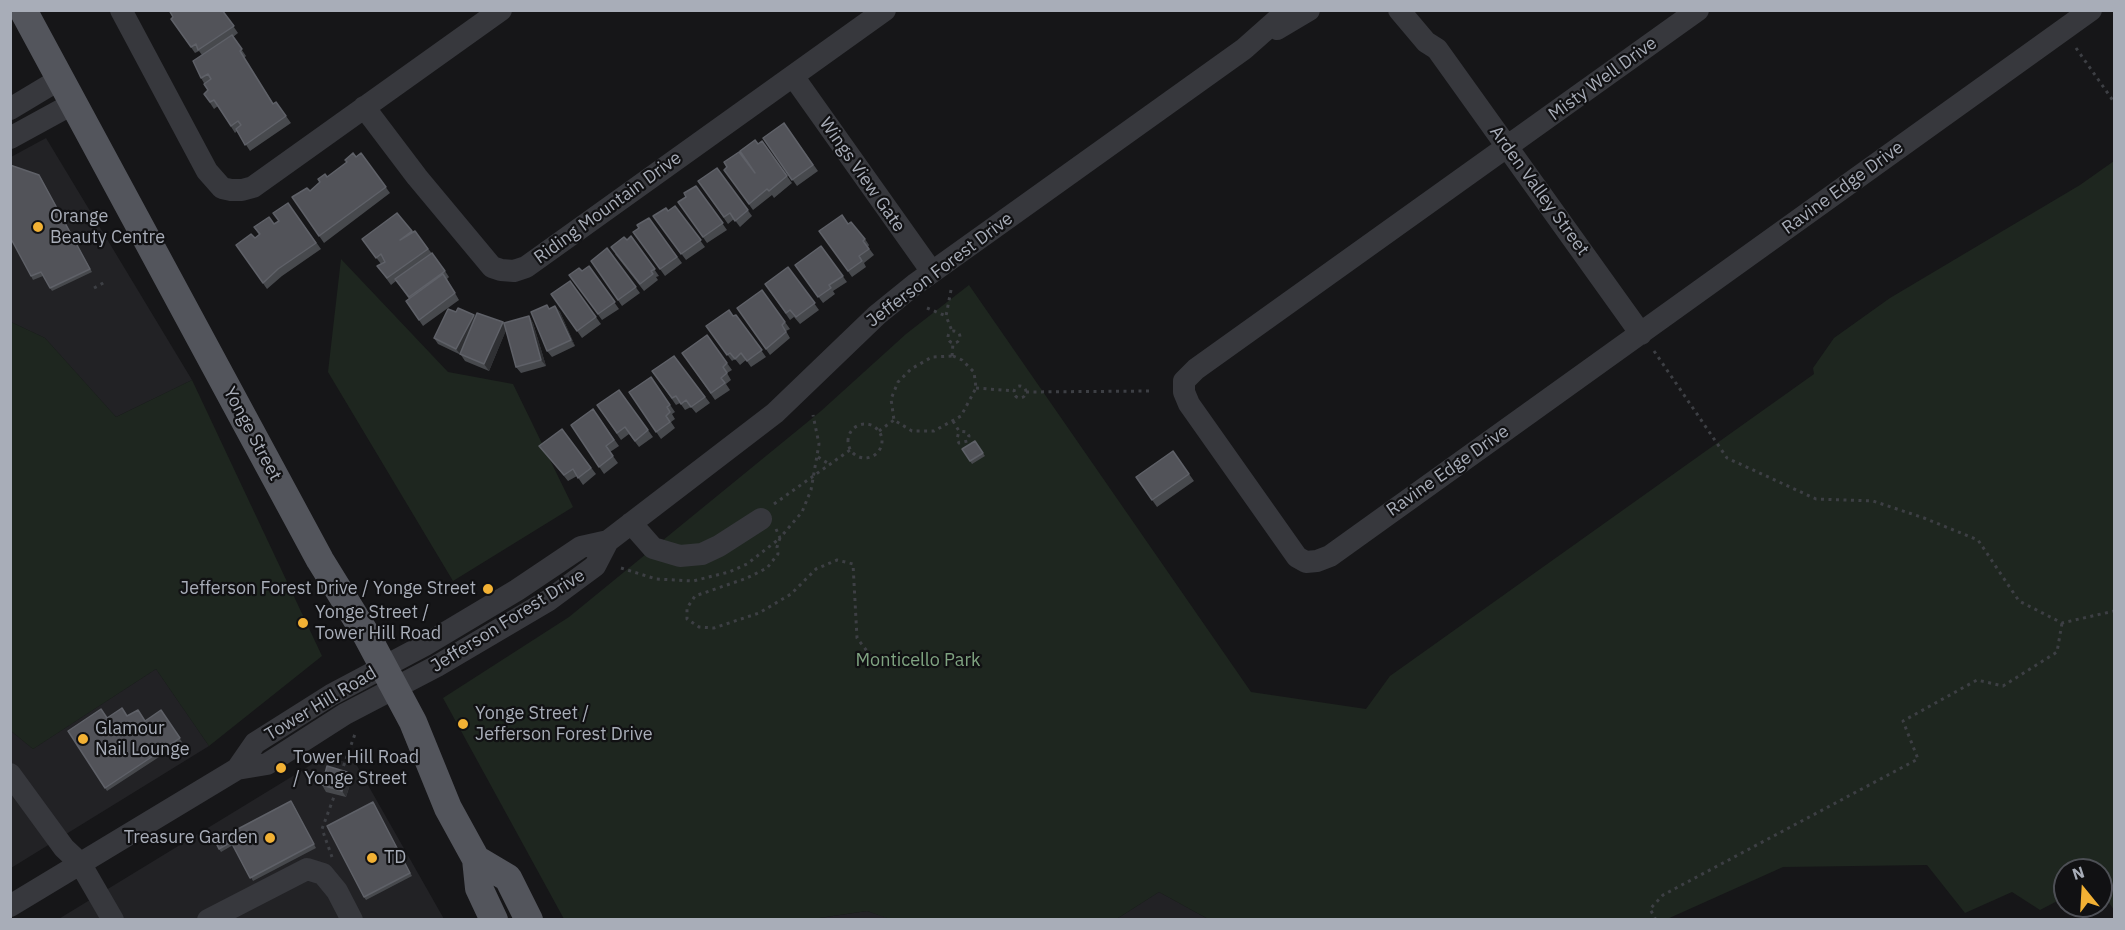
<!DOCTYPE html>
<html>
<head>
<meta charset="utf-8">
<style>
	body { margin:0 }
	#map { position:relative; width:2125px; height:930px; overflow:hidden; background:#161618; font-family:"IBM Plex Sans",sans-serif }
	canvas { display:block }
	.frame { position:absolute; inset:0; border:12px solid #a8adb8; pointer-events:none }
	.north { position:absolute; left:2053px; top:858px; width:60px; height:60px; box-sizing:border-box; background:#111113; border:2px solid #4d4f55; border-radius:50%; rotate:342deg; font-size:16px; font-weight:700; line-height:24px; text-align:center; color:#a8adb8 }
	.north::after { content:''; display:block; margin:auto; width:21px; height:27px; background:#f2b134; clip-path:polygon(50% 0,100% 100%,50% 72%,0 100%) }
</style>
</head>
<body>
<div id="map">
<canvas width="2125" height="930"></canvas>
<div class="frame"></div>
<div class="north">N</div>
</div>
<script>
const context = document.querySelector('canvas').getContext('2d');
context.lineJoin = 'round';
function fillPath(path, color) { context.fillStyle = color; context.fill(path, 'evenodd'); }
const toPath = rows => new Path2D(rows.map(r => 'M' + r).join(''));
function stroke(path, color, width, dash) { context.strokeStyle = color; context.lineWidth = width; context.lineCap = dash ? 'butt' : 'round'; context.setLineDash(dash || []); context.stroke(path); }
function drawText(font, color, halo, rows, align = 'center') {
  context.font = font + ' "IBM Plex Sans",sans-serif'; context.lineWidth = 4.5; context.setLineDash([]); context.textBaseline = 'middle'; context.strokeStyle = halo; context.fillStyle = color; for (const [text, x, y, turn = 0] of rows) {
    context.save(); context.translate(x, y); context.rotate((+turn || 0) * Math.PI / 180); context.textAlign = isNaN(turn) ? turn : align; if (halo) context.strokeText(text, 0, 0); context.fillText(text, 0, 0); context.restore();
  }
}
fillPath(toPath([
	[46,138,192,380,116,417,45,338,11,322,11,157],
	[156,669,209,746,11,868,11,731,33,749],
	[324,757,356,764,444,919,57,920],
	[1159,892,1208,919,1115,920],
	[867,911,892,919,806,920]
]), '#222225');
fillPath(toPath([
	[2114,161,2114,910,2101,891,2101,870,2065,870,2065,897,2040,910,2012,892,1965,913,1927,865,1783,867,1665,920,1208,919,1159,892,1115,920,892,920,867,911,806,920,564,919,443,698,569,617,821,411,906,334,969,285,1251,692,1366,709,1390,676,1814,374,1813,368,1834,338,1890,298,2080,185],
	[341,259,448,372,513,384,573,507,453,581,328,372],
	[11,322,45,338,116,417,192,380,322,656,209,746,156,669,33,749,11,731]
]), '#1e261f');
stroke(toPath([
	[2076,48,2114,102],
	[94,288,107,281],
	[951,290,946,316,952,331],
	[927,308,946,316],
	'948 337a6 6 0 1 1 12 0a6 6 0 1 1-12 0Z',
	[1654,351,1727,458,1816,499,1873,501,1924,518,1978,540,2019,601,2062,623,2114,611],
	[952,356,953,343],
	[953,356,962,360,974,372,976,388,961,416,934,431,912,431,894,420,891,399,898,382,911,369,932,357,953,356],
	'1014 392a6 6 0 1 1 12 0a6 6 0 1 1-12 0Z',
	[976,388,1014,391],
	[1026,392,1152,391],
	[953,421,959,431,967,432,969,436,968,441,959,443,957,439,959,431],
	'848 441a17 17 0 1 1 34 0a17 17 0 1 1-34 0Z',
	[879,431,894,420],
	[818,457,829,464],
	[774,504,850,450],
	[776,529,780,538,802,512,811,490,819,444,813,415],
	[780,538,777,547,778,554,767,568,747,578,695,596,687,608,687,619,699,627,714,628,759,613,791,594,816,569,837,560,853,564,857,638,873,659,898,664],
	[621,568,656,579,693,581,729,572,747,564,779,539],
	[341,773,355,734],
	[332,857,322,829,335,794],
	[1656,920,1650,909,1663,895,1918,759,1903,721,1977,680,2003,686,2057,652,2062,623]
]), '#3d3f44', 3, [3, 4.5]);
stroke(toPath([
	[121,10,207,171,222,188,231,190,242,190,253,187,501,10],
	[1399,10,1426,42,1437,49,1641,334],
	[1698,10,1196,369,1184,381,1184,392,1189,404,1297,557,1306,562,1317,561,1330,556,2091,10],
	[1277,29,1309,10],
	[793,76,932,272],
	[364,107,417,177,492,267,501,270,514,271,526,267,885,10],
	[10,109,60,79],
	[10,138,74,103],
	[631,523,653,548,680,556,702,554,719,546,761,519],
	[237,769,255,743,331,695,425,645,517,590,581,547,608,541],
	[10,774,64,848,80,863,113,920],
	[10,906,237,769,267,764,345,714,437,666,549,600,595,566,608,541,775,413,877,315,914,285,1244,49,1288,10],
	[208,920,307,869,323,874,337,891,352,920]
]), '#37383d', 22);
stroke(toPath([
	[23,10,320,560,367,636,413,722,448,808,476,859,479,888,494,920],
	[476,859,508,878,529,920]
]), '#53555c', 28);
fillPath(toPath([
	[165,10,222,10,238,33,233,37,246,56,244,58,273,103,276,102,291,123,250,151,237,131,235,133,218,106,214,109,204,94,208,90,201,78,202,55,199,51,195,53,171,19,173,17,169,11,166,12],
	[784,123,818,171,797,186,763,138],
	[762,141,792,183,774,198,772,195,753,210,724,170,755,173,758,144],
	[361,153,390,193,324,243,292,197,310,191,327,177],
	[717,168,752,216,740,227,734,219,728,224,698,181],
	[41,178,92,272,52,291,43,276,33,280,31,276],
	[696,186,727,230,707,243,678,202,686,197],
	[288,203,321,249,282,276,267,289,236,245,255,238,259,235,254,227,274,224,279,221],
	[675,206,705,247,686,260,653,216,668,211],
	[397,213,413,232,415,231,445,271,449,277,447,279,459,300,423,326,406,301,409,299,396,281,391,285,377,266,385,262,385,261,381,264,362,239],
	[649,218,682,263,665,276,633,232,639,228],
	[848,224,865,239,869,245,868,247,874,255,864,263,866,267,852,277,819,231],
	[631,236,659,276,656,277,658,280,644,291,615,254,627,240],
	[821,246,847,282,833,291,835,294,823,303,795,265],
	[607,248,640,293,622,306,591,261],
	[589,266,619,309,602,320,569,275,582,271],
	[788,267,819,310,800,324,794,317,790,320,765,284],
	[570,281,601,324,582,338,551,294],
	[762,290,790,329,786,331,790,338,770,355,737,308],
	[555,306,560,312,575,346,552,357,547,351,549,309],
	[456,312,475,318,503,322,505,325,529,316,533,323,546,366,521,373,516,367,506,330,489,371,465,361,461,355,438,344,434,338],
	[736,315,766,357,751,367,746,360,740,365,735,359,732,361,706,326],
	[707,335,732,370,727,373,731,380,726,384,730,390,715,400,682,353],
	[674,356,710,403,696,413,691,407,685,410,680,403,676,405,652,371],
	[651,377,675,412,672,414,675,419,671,422,675,428,661,439,629,392],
	[619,390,653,437,639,447,629,434,621,440,597,405],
	[593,409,619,446,610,452,618,463,604,474,571,425],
	[562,429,596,474,583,485,577,476,568,481,539,446],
	[975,441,985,456,972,464,962,449],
	[1173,451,1194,481,1157,507,1136,477],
	[161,710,182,742,107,791,68,731,107,718,127,716,145,721],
	[347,772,352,778,346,797,326,792,322,785],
	[373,802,412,876,366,900,364,897],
	[293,804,316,848,253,881,233,845,221,852,219,849]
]), '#47494d');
fillPath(toPath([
	[555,306,560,312,575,346,571,340],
	[474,315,478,321,461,355,456,349],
	[529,316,533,323,546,366,541,360],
	[503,322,507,328,489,371,484,364],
	[347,772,352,778,346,797,342,791]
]), '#2f3033');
const building = toPath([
	[169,10,222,10,234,26,198,50,196,44,191,47,171,19,173,17,169,10],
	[232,35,242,49,240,51,273,104,276,102,286,116,245,145,236,129,241,125,238,121,231,126,214,100,210,102,204,94,208,90,204,84,211,79,208,74,201,78,193,61,232,35],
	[784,123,813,165,792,180,763,138,784,123],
	[755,140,758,144,762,141,787,176,769,191,767,189,749,204,724,170,727,167,724,162,739,152,755,173,740,151,755,140],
	[353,153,356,157,361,153,386,187,319,236,292,197,307,188,310,191,320,182,318,179,325,174,327,177,347,162,345,160,353,153],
	[10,165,39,175,90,269,50,288,41,272,31,276,10,237,10,165],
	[717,168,748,210,735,221,730,213,724,217,698,181,717,168],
	[696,186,723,223,703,237,678,202,686,197,684,193,696,186],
	[288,203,316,243,278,269,263,283,236,245,251,234,255,238,260,234,254,227,269,217,274,224,279,221,273,213,288,203],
	[675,206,701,240,681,254,653,216,666,208,668,211,675,206],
	[397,213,412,231,400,240,415,231,428,249,387,278,377,266,385,262,381,254,376,258,362,239,397,213],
	[842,215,848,224,851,222,865,239,863,241,869,249,859,256,862,261,848,271,819,231,842,215],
	[649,218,677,257,660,269,633,232,639,228,637,225,649,218],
	[631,236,655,269,651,271,653,274,640,284,611,247,624,237,627,240,631,236],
	[821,246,843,276,829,285,831,288,818,297,795,265,821,246],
	[607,248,636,287,618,300,591,261,607,248],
	[432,253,445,271,409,297,395,279,432,253],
	[589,266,615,302,598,314,569,275,579,268,582,271,589,266],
	[788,267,815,303,796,317,790,310,786,313,765,284,788,267],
	[443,274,455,293,419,320,406,301,443,274],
	[570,281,596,317,577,331,551,294,570,281],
	[762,290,785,322,782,325,786,332,766,349,737,308,762,290],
	[547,305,549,309,555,306,571,340,547,351,531,312,547,305],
	[458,308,474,315,456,349,434,338,448,309,456,312,458,308],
	[729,310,733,316,736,315,762,350,747,361,741,353,735,359,730,353,727,355,706,326,729,310],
	[477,313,503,322,484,364,460,354,477,313],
	[529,316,541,360,516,367,504,323,529,316],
	[707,335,727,363,723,367,727,373,721,378,725,383,711,393,682,353,707,335],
	[674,356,705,397,691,407,686,400,681,404,676,396,672,398,652,371,674,356],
	[651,377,670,405,667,407,670,412,666,416,670,422,656,432,629,392,651,377],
	[619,390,648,430,635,441,625,427,617,433,597,405,619,390],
	[593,409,614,440,606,446,613,456,599,467,571,425,593,409],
	[562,429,591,468,578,478,573,469,564,475,539,446,562,429],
	[975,441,983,453,970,461,962,449,975,441],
	[1173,451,1189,474,1152,500,1136,477,1173,451],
	[122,708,127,716,138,710,145,721,161,710,180,738,105,788,68,731,101,709,107,718,122,708],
	[327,766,347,772,342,791,322,785,327,766],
	[291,801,314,844,250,878,231,842,219,849,215,841,291,801],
	[373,802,410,873,364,897,327,826,373,802]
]);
fillPath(building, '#525359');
stroke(building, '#5f6168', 1.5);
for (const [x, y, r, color] of [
	[38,227,6,"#f2b134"],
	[488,589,6,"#f2b134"],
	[303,623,6,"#f2b134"],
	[463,724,6,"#f2b134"],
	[83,739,6,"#f2b134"],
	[281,768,6,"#f2b134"],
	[270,838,6,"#f2b134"],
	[372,858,6,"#f2b134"]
]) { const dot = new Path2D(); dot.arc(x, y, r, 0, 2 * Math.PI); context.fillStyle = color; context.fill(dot); stroke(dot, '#111113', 2); }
drawText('18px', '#a8adb8', '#111113', [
	["Misty Well Drive",1603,79,-36],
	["Wings View Gate",862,175,55],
	["Ravine Edge Drive",1843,188,-36],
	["Arden Valley Street",1539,191,54],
	["Riding Mountain Drive",608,208,-36],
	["Jefferson Forest Drive",940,270,-37],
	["Yonge Street",252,434,62],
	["Ravine Edge Drive",1448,471,-35],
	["Jefferson Forest Drive",508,621,-32],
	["Tower Hill Road",321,704,-31]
]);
drawText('18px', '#a8adb8', '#111113', [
	["Orange",50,217],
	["Beauty Centre",50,238],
	["Jefferson Forest Drive / Yonge Street",476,589,"right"],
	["Yonge Street /",315,613],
	["Tower Hill Road",315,634],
	["Yonge Street /",475,714],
	["Jefferson Forest Drive",475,735],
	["Glamour",95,729],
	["Nail Lounge",95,750],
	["Tower Hill Road",293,758],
	["/ Yonge Street",293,779],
	["Treasure Garden",258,838,"right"],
	["TD",384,858]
], 'left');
drawText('18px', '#7fa381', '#111113', [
	["Monticello Park",918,661]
]);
</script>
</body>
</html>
